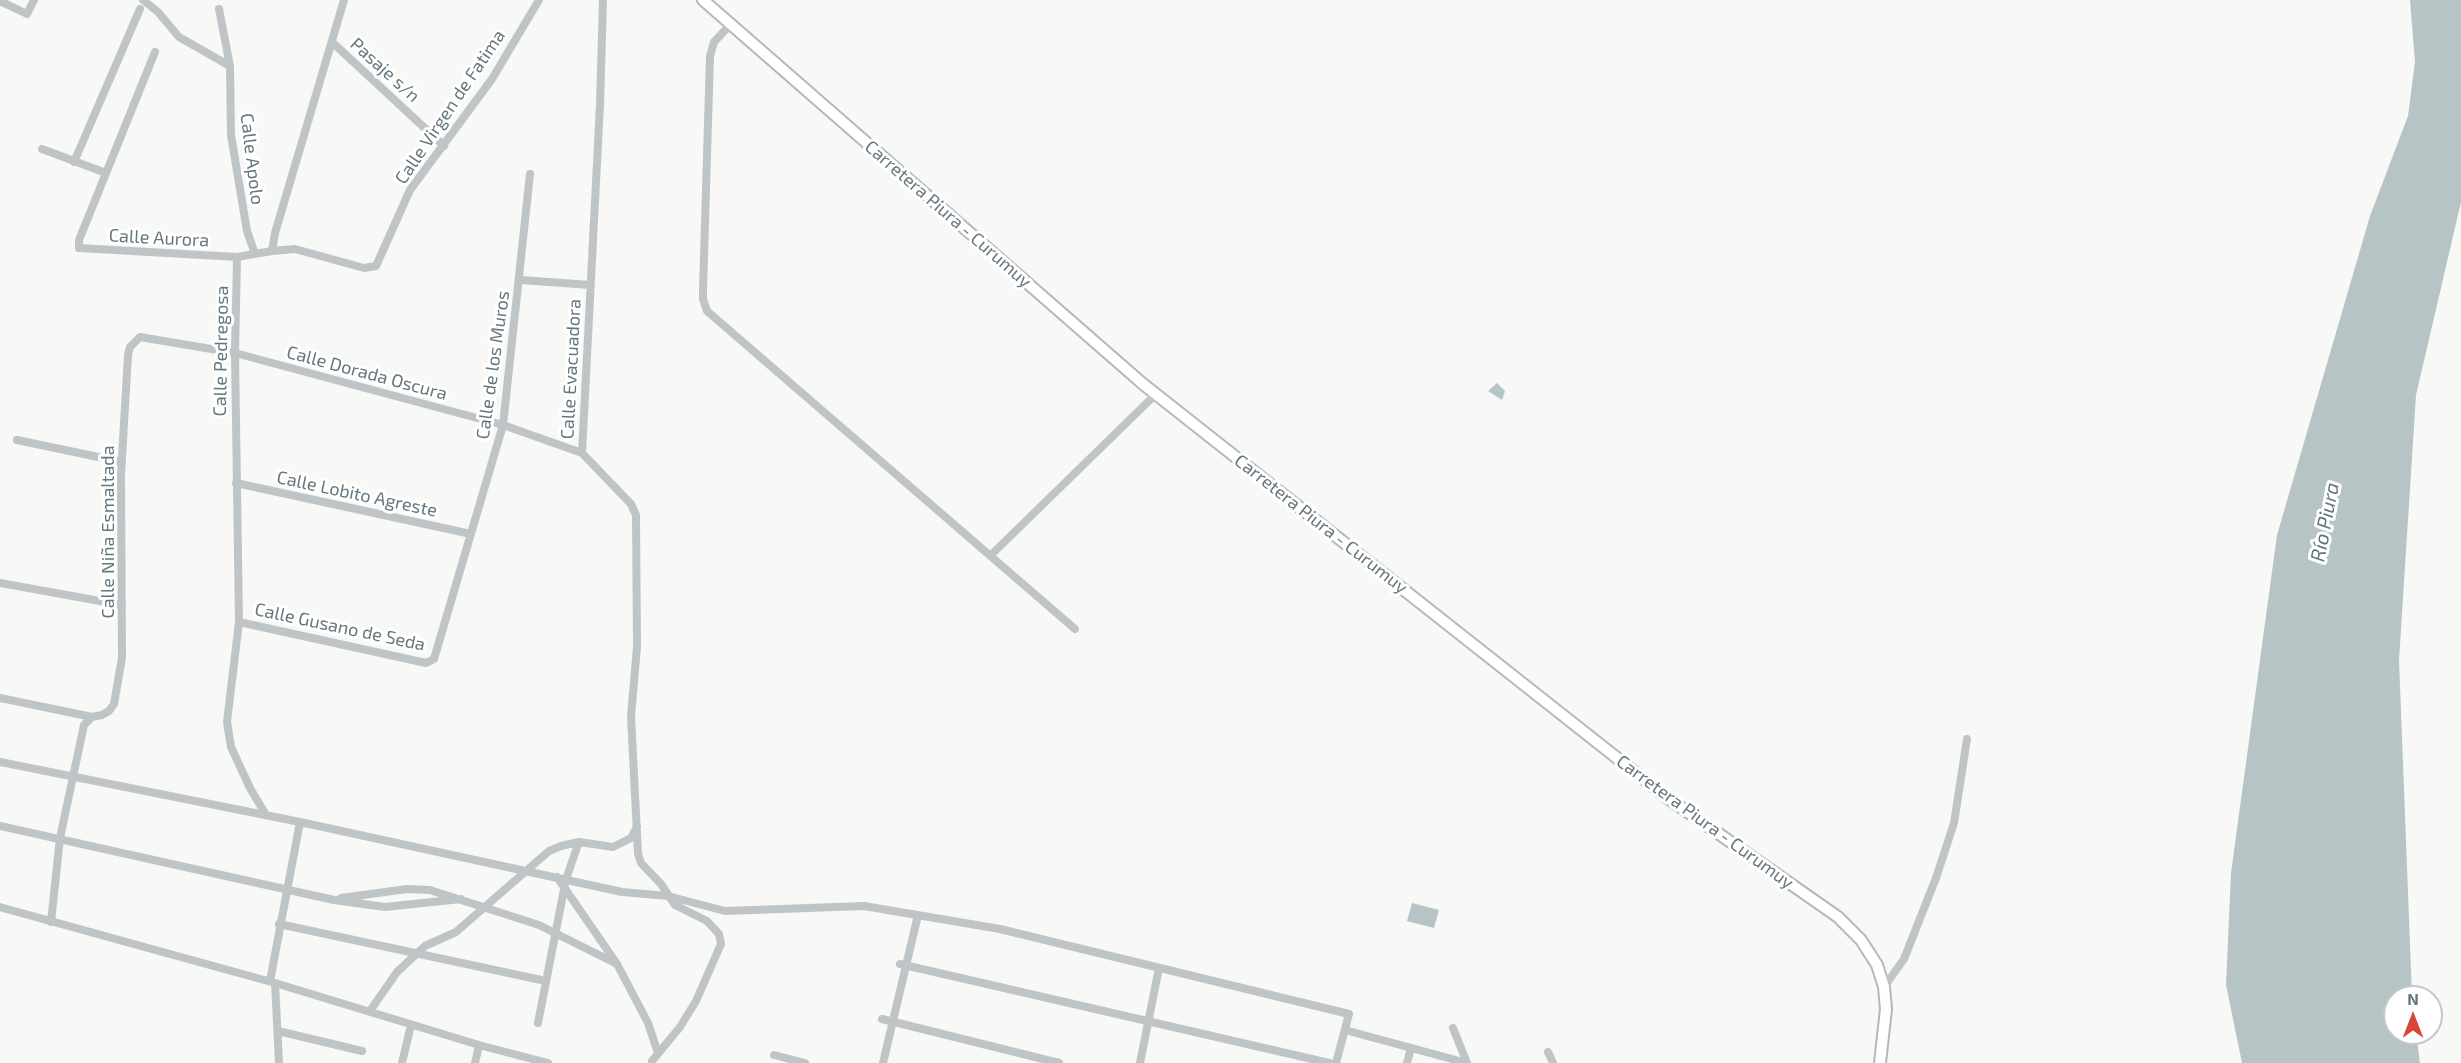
<!DOCTYPE html>
<html>
<head>
<meta charset="utf-8">
<style>
	body { margin:0 }
	#map { position:relative; width:2461px; height:1063px; overflow:hidden; background:#f8f8f6; font-family:"Exo 2",sans-serif }
	canvas { display:block }
	.north { position:absolute; left:2383px; top:985px; width:60px; height:60px; box-sizing:border-box; background:#fff; border:2px solid #c1c9cb; border-radius:50%; rotate:0deg; font-size:16px; font-weight:700; line-height:24px; text-align:center; color:#65777e }
	.north::after { content:''; display:block; margin:auto; width:21px; height:27px; background:#d74536; clip-path:polygon(50% 0,100% 100%,50% 72%,0 100%) }
</style>
</head>
<body>
<div id="map">
<canvas width="2461" height="1063"></canvas>
<div class="north">N</div>
</div>
<script>
const context = document.querySelector('canvas').getContext('2d');
context.lineJoin = 'round';
function fillPath(path, color) { context.fillStyle = color; context.fill(path, 'evenodd'); }
const toPath = rows => new Path2D(rows.map(r => 'M' + r).join(''));
function stroke(path, color, width, dash) { context.strokeStyle = color; context.lineWidth = width; context.lineCap = dash ? 'butt' : 'round'; context.setLineDash(dash || []); context.stroke(path); }
function drawText(font, color, halo, rows, align = 'center') {
  context.font = font + ' "Exo 2",sans-serif'; context.lineWidth = 6; context.setLineDash([]); context.textBaseline = 'middle'; context.strokeStyle = halo; context.fillStyle = color; for (const [text, x, y, turn = 0] of rows) {
    context.save(); context.translate(x, y); context.rotate((+turn || 0) * Math.PI / 180); context.textAlign = isNaN(turn) ? turn : align; if (halo) context.strokeText(text, 0, 0); context.fillText(text, 0, 0); context.restore();
  }
}
fillPath(toPath([
	[2410,0,2461,0,2461,202,2416,395,2399,660,2412,997,2395,997,2395,1033,2416,1033,2420,1063,2242,1063,2226,985,2231,873,2277,535,2370,216,2408,116,2415,62],
	[1497,383,1505,391,1502,400,1488,391],
	[1412,903,1439,910,1434,928,1407,921]
]), '#b6c4c6');
const secondary = toPath([
	[703,0,1143,384,1669,799,1838,917,1861,940,1877,965,1884,987,1886,1009,1880,1063]
]);
stroke(secondary, '#b2b9bc', 14);
stroke(toPath([
	[143,0,158,12,179,37,230,66,231,135,247,231,255,254],
	[603,0,600,105,582,453,631,504,636,515,637,647,631,716,638,854,641,863,661,884,675,905,707,921,719,934,721,944,696,1001,680,1027,652,1061],
	[0,1,27,14,34,0],
	[219,9,230,66],
	[730,25,714,42,710,56,703,290,703,299,707,311,1075,629],
	[332,42,444,146],
	[155,52,79,240,79,248,237,257],
	[42,149,106,173],
	[74,162,140,9],
	[272,251,295,249,364,268,376,266,410,190,492,79,539,0],
	[521,280,590,285],
	[17,440,122,462],
	[236,483,471,534],
	[991,555,1156,394],
	[0,583,122,605],
	[239,622,426,663,434,659,503,425,530,174],
	[0,698,92,717,102,715,109,711,114,704,122,658,121,475,128,355,130,347,140,337,235,353,503,425,582,453],
	[0,762,300,822,622,892,668,896,725,911,864,906,1000,929,1349,1014,1336,1063],
	[266,815,250,788,231,747,227,722,239,622,235,353,237,257,272,251,275,233,344,0],
	[0,826,334,900,385,907,461,899],
	[557,877,617,964,648,1023,658,1053],
	[341,898,407,889,430,890,539,925,617,964],
	[0,907,275,983,479,1045,548,1063],
	[51,922,60,838,84,725,92,717],
	[279,924,546,981],
	[900,964,1329,1063],
	[270,981,300,822],
	[275,983,279,1063],
	[1884,987,1904,959,1936,878,1954,823,1967,739],
	[370,1011,397,972,425,946,456,932,549,851,561,846,579,842,613,847,631,838,637,827],
	[882,1019,1059,1063],
	[538,1023,566,879,579,842],
	[1453,1028,1467,1063],
	[1345,1030,1467,1063],
	[278,1031,362,1051],
	[1548,1052,1553,1063],
	[774,1055,805,1063],
	[402,1063,411,1025],
	[475,1063,479,1045],
	[883,1063,918,915],
	[1140,1063,1159,968],
	[1407,1063,1411,1048]
]), '#bfc5c7', 8);
stroke(secondary, '#fff', 10);
drawText('18px', '#65777e', '#fff', [
	["Pasaje s/n",385,70,42],
	["Calle Virgen de Fatima",450,107,-56],
	["Calle Apolo",252,159,83],
	["Carretera Piura - Curumuy",948,214,41],
	["Calle Aurora",159,238,3],
	["Calle Pedregosa",221,351,-89],
	["Calle de los Muros",493,365,-82],
	["Calle Evacuadora",571,369,-87],
	["Calle Dorada Oscura",367,373,15],
	["Calle Lobito Agreste",357,494,12],
	["Carretera Piura - Curumuy",1321,524,38],
	["Calle Niña Esmaltada",108,532,-90],
	["Calle Gusano de Seda",340,627,12],
	["Carretera Piura - Curumuy",1705,822,36]
]);
drawText('italic 20px', '#607679', '#fff', [
	["Río Piura",2325,522,-79]
]);
</script>
</body>
</html>
